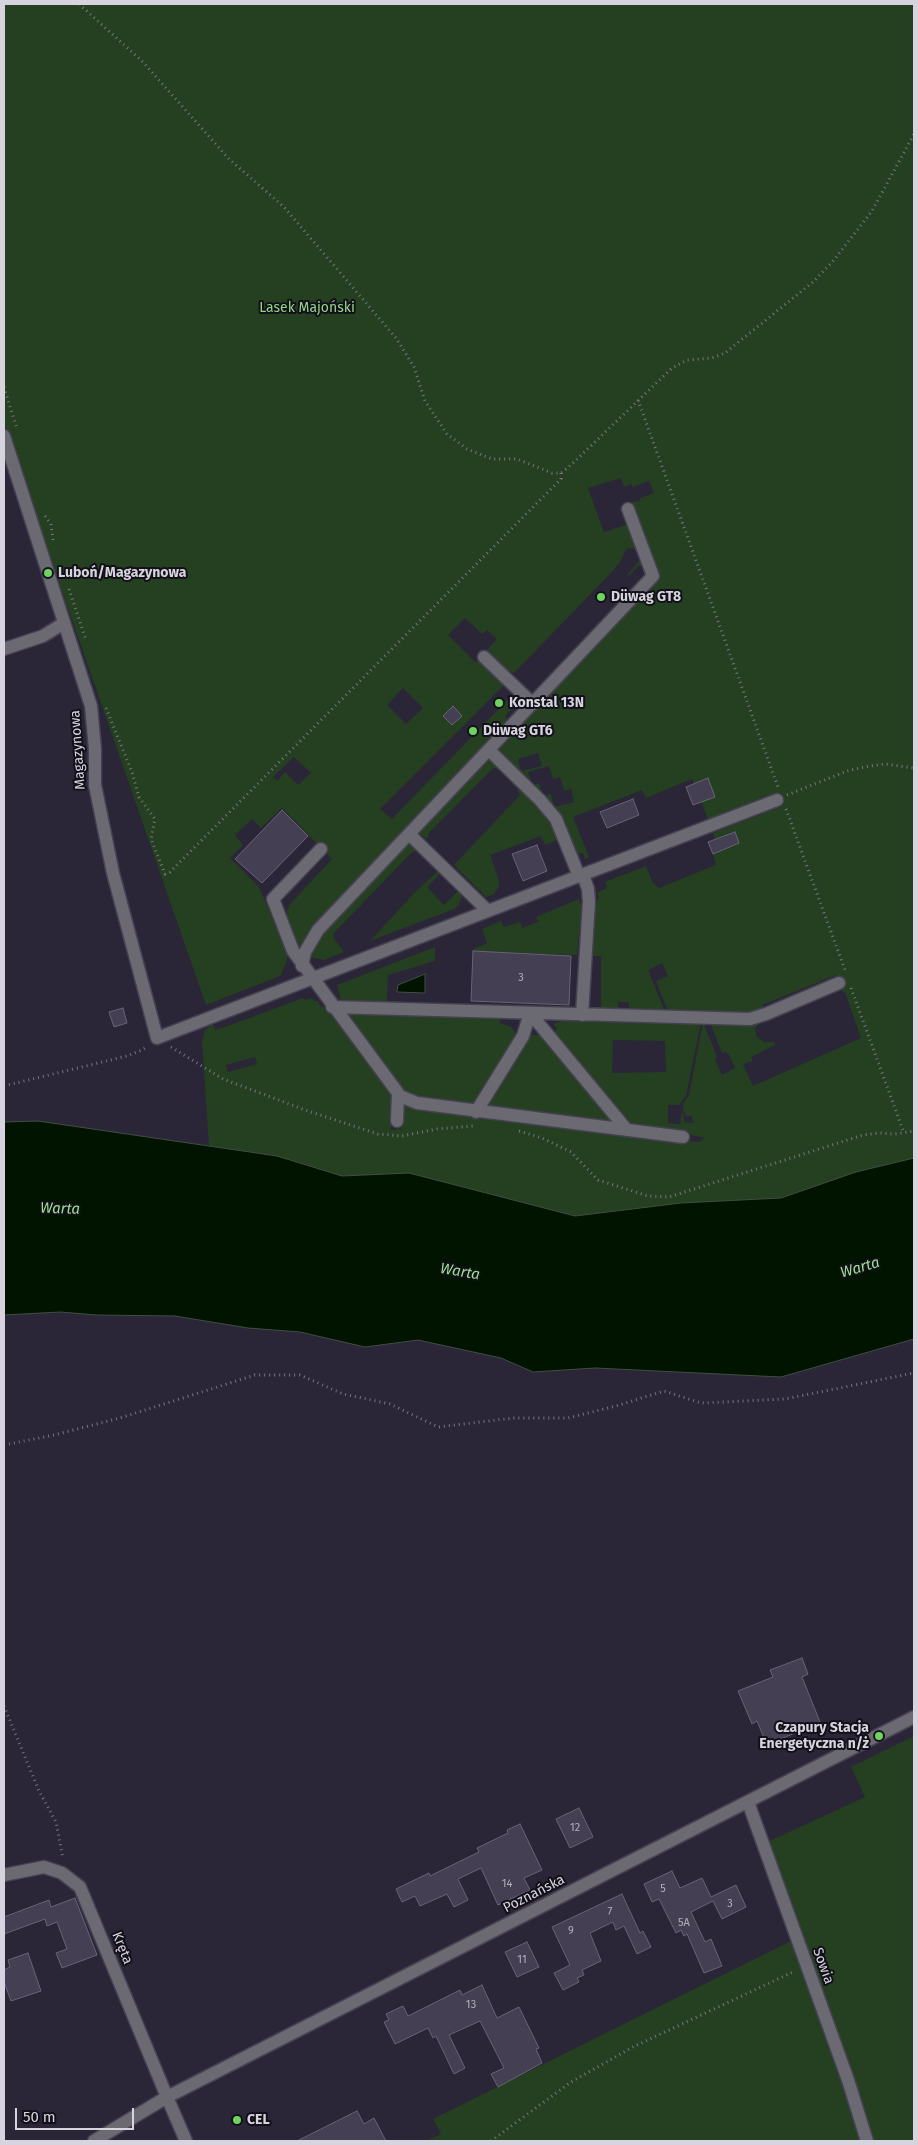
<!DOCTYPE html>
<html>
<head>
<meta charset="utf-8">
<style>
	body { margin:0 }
	#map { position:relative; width:918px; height:2145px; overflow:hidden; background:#2a2537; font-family:"Fira Sans",sans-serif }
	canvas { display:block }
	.frame { position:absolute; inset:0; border:5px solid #d7d4df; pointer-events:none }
	.scale { position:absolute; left:15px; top:2108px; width:119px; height:22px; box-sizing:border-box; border:2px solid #d7d4df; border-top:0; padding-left:6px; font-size:15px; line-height:18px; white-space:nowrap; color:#d7d4df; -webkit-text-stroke:4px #121018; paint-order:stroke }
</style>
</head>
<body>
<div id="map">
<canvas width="918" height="2145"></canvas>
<div class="frame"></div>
<div class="scale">50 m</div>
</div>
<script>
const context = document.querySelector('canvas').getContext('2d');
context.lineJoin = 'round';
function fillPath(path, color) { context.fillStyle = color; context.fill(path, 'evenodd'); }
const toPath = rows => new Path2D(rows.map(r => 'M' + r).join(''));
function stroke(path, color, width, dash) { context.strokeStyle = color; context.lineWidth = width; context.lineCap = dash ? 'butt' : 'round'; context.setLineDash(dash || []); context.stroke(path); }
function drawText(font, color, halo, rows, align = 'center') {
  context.font = font + ' "Fira Sans",sans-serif'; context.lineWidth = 4; context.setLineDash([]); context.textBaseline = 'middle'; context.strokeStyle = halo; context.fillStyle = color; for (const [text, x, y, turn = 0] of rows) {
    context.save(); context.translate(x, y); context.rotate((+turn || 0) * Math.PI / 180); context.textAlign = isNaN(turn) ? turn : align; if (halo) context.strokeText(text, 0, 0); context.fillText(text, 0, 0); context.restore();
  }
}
fillPath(toPath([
	[4,4,914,4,914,1158,856,1172,781,1198,681,1203,575,1216,409,1173,342,1176,277,1156,209,1146,202,1041,205,1030,213,1024,215,1030,225,1027,303,998,305,1000,311,998,315,1001,318,1001,321,1007,323,1006,326,1013,332,1011,392,1090,391,1130,401,1129,404,1105,582,1130,699,1142,705,1138,682,1133,681,1130,627,1123,552,1033,557,1029,553,1024,571,1018,701,1022,686,1096,679,1105,668,1105,668,1123,680,1124,682,1111,685,1122,693,1123,692,1116,686,1116,683,1110,683,1104,689,1095,703,1022,717,1056,715,1060,722,1075,735,1068,729,1055,726,1052,722,1053,710,1022,759,1022,755,1029,757,1037,764,1042,774,1042,775,1045,751,1057,753,1061,743,1064,753,1086,861,1038,845,992,843,993,836,975,762,1005,765,1011,754,1014,669,1014,656,981,668,976,662,963,648,970,666,1014,629,1013,629,1002,618,1002,618,1012,601,1012,601,956,593,956,591,949,593,944,595,906,599,897,597,893,607,888,605,882,646,866,653,883,659,888,716,865,713,854,739,843,735,832,715,839,713,833,780,807,775,793,708,819,692,779,646,798,642,790,573,817,589,857,585,859,583,853,574,854,501,754,499,750,501,748,499,746,658,579,631,502,640,501,640,498,654,493,649,481,633,487,631,484,624,487,621,478,588,488,604,532,629,524,644,565,642,567,639,565,630,575,627,575,640,560,635,549,627,548,620,562,608,576,514,673,507,670,487,650,497,639,487,630,482,634,465,618,448,635,476,663,478,661,498,681,505,684,380,809,392,819,514,693,518,698,517,702,505,716,507,719,500,729,300,951,287,921,287,911,291,903,332,859,282,808,261,828,252,819,235,835,243,845,230,858,259,887,287,951,287,961,280,976,206,1005,45,542,26,499,4,422],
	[403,688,423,708,406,724,387,705],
	[538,753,542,766,521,771,518,759],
	[294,757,311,773,298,785,285,772,277,781,273,777],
	[549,766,553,779,560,777,564,790,543,796,539,783,532,785,528,772],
	[571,789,574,802,554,807,551,794],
	[613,1040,665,1041,666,1072,612,1073],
	[255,1057,257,1064,228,1072,226,1065],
	[485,760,488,762,490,760,543,809,560,839,545,845,541,836,490,855,499,881,499,886,494,894,486,897,454,865,520,795,517,788,496,768,493,768,429,833,427,839,417,831],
	[407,841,417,850,411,853,333,934,333,937,344,952,324,960,306,956,323,930],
	[438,871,441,873,427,887,444,905,457,892,460,892,462,897,458,906,454,909,370,941,417,890],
	[579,899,582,907,577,955,473,951,474,949,487,943,482,929,501,921,504,927,520,922,522,928,538,922,536,917],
	[435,947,435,961,388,975,387,1001,433,1003,433,1006,344,1002,343,999,341,1000,337,985],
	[340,1011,500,1017,500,1023,511,1027,517,1035,475,1105,422,1101,405,1093],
	[529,1035,542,1035,621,1128,490,1108,488,1102],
	[914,1736,914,2141,426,2141,441,2134,433,2119,795,1939,761,1845,865,1797,851,1767]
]), '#244020');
const water = toPath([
	[425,974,425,993,397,992,398,985,425,974],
	[38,1121,277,1156,342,1176,409,1173,575,1216,681,1203,781,1198,856,1172,914,1158,914,1339,781,1377,595,1368,533,1372,501,1358,418,1340,365,1347,300,1332,248,1328,175,1316,97,1315,60,1312,4,1315,4,1122,38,1121]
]);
fillPath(water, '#011400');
stroke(water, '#414e43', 1);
const building = toPath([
	[453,706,462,716,452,725,443,716,453,706],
	[708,778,715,797,693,805,686,787,708,778],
	[633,799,639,815,607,828,600,812,633,799],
	[282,810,308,836,262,883,235,859,282,810],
	[735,832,739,843,713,854,708,842,735,832],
	[537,845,547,871,523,881,512,854,537,845],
	[473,951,571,956,569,1005,471,1001,473,951],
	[123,1008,127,1023,114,1027,109,1012,123,1008],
	[802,1658,808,1674,802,1677,820,1722,767,1745,757,1721,752,1724,738,1691,773,1677,770,1670,802,1658],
	[579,1808,593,1837,570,1848,556,1819,579,1808],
	[520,1824,542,1870,524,1878,530,1890,498,1905,481,1868,458,1879,468,1900,454,1907,447,1894,420,1906,415,1896,402,1902,396,1889,429,1873,430,1876,479,1852,477,1848,508,1833,507,1830,520,1824],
	[672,1871,680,1888,702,1878,711,1897,736,1885,746,1907,722,1919,713,1901,691,1912,705,1942,711,1939,722,1966,704,1973,687,1934,684,1936,681,1930,676,1933,659,1899,652,1902,644,1884,672,1871],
	[622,1894,640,1933,643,1931,651,1947,637,1954,624,1926,616,1930,613,1922,590,1933,601,1961,582,1970,584,1975,577,1978,579,1982,563,1990,554,1973,570,1965,552,1927,622,1894],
	[75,1898,97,1955,62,1968,56,1953,67,1949,57,1922,47,1926,45,1919,4,1934,4,1917,49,1900,51,1907,75,1898],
	[527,1942,539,1967,517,1977,505,1952,527,1942],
	[28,1953,41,1991,11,2001,4,1982,4,1970,10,1967,8,1960,28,1953],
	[482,1985,497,2018,519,2007,539,2048,536,2049,542,2063,498,2087,491,2074,504,2068,480,2021,449,2035,465,2068,454,2074,436,2036,433,2038,428,2028,395,2044,384,2022,389,2020,386,2014,403,2006,408,2016,460,1990,462,1995,482,1985],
	[357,2111,364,2124,374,2118,386,2141,297,2141,357,2111]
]);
fillPath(building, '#443f52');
stroke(building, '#696378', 1);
const minor = toPath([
	[4,436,91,706,95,749,95,785,113,873,157,1038,777,800],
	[4,649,43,636,64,623],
	[484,657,533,704],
	[489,750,540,800,556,819,579,876],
	[409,834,488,911],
	[321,849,273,899,293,951,398,1093,397,1121],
	[302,966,305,952,318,930,653,576,628,509],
	[332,1007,750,1019,766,1014,839,983],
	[530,1013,627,1130],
	[582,1015,589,901,588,889,583,875],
	[400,1096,417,1103,683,1137],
	[476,1112,523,1036,530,1013],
	[748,1802,848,2080,867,2141],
	[4,1875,44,1867,62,1873,80,1887,167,2097,186,2141],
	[94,2141,167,2097,914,1717]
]);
stroke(minor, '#464152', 15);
stroke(toPath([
	[79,4,143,62,228,158,284,207,396,338,414,367,425,401,447,434,467,449,492,459,517,459,552,473,561,473,571,465,672,368,687,360,712,358,725,353,813,282,834,260,872,211,914,134],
	[4,387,17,429],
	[638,400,778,787],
	[45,516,51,524,53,540],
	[69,589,86,640],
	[106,708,132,772,139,797,155,819,151,839,165,874,170,872,561,479,561,473],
	[787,795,847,771,864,767,885,764,914,768],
	[786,809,845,970],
	[851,988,904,1133],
	[171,1047,223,1079,308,1111,378,1134,402,1136,437,1129,473,1126],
	[4,1086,127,1056,142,1050,148,1046],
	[519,1131,542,1138,571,1152,598,1180,648,1196,669,1197,863,1135,880,1133,895,1134,914,1131],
	[4,1445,54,1435,120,1418,255,1375,300,1375,343,1394,390,1404,438,1427,514,1418,568,1418,616,1406,664,1391,701,1403,785,1399,914,1373],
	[4,1706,39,1791,56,1822,63,1859],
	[491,2141,571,2082,633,2047,795,1971]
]), '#787483', 3, [1, 4]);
stroke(minor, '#6b6972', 12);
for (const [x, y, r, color] of [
	[48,573,5,"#6fd360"],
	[601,597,5,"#6fd360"],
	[499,703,5,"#6fd360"],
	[473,731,5,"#6fd360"],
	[879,1736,5,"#6fd360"],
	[237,2120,5,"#6fd360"]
]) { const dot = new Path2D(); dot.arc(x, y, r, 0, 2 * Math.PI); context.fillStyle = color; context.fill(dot); stroke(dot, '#121018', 2); }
drawText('11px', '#b2afbc', null, [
	["3",521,978],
	["12",575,1828],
	["14",507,1884],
	["5",663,1889],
	["3",730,1904],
	["7",610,1912],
	["5A",684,1923],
	["9",571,1931],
	["11",522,1960],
	["13",471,2005]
]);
drawText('14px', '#94d589', '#121018', [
	["Lasek Majoński",307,308]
]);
drawText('bold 14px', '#d7d4df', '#121018', [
	["Luboń/Magazynowa",58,573],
	["Düwag GT8",611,597],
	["Konstal 13N",509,703],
	["Düwag GT6",483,731],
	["Czapury Stacja",869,1728,"right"],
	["Energetyczna n/ż",869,1744,"right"],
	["CEL",247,2120]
], 'left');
drawText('14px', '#d7d4df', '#121018', [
	["Magazynowa",78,750,-94],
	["Poznańska",534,1894,-27],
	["Kręta",122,1948,68],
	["Sowia",823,1966,70]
]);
drawText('italic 15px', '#9cdf92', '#121018', [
	["Warta",60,1209,2],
	["Warta",860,1268,-16],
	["Warta",460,1272,10]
]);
</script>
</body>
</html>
